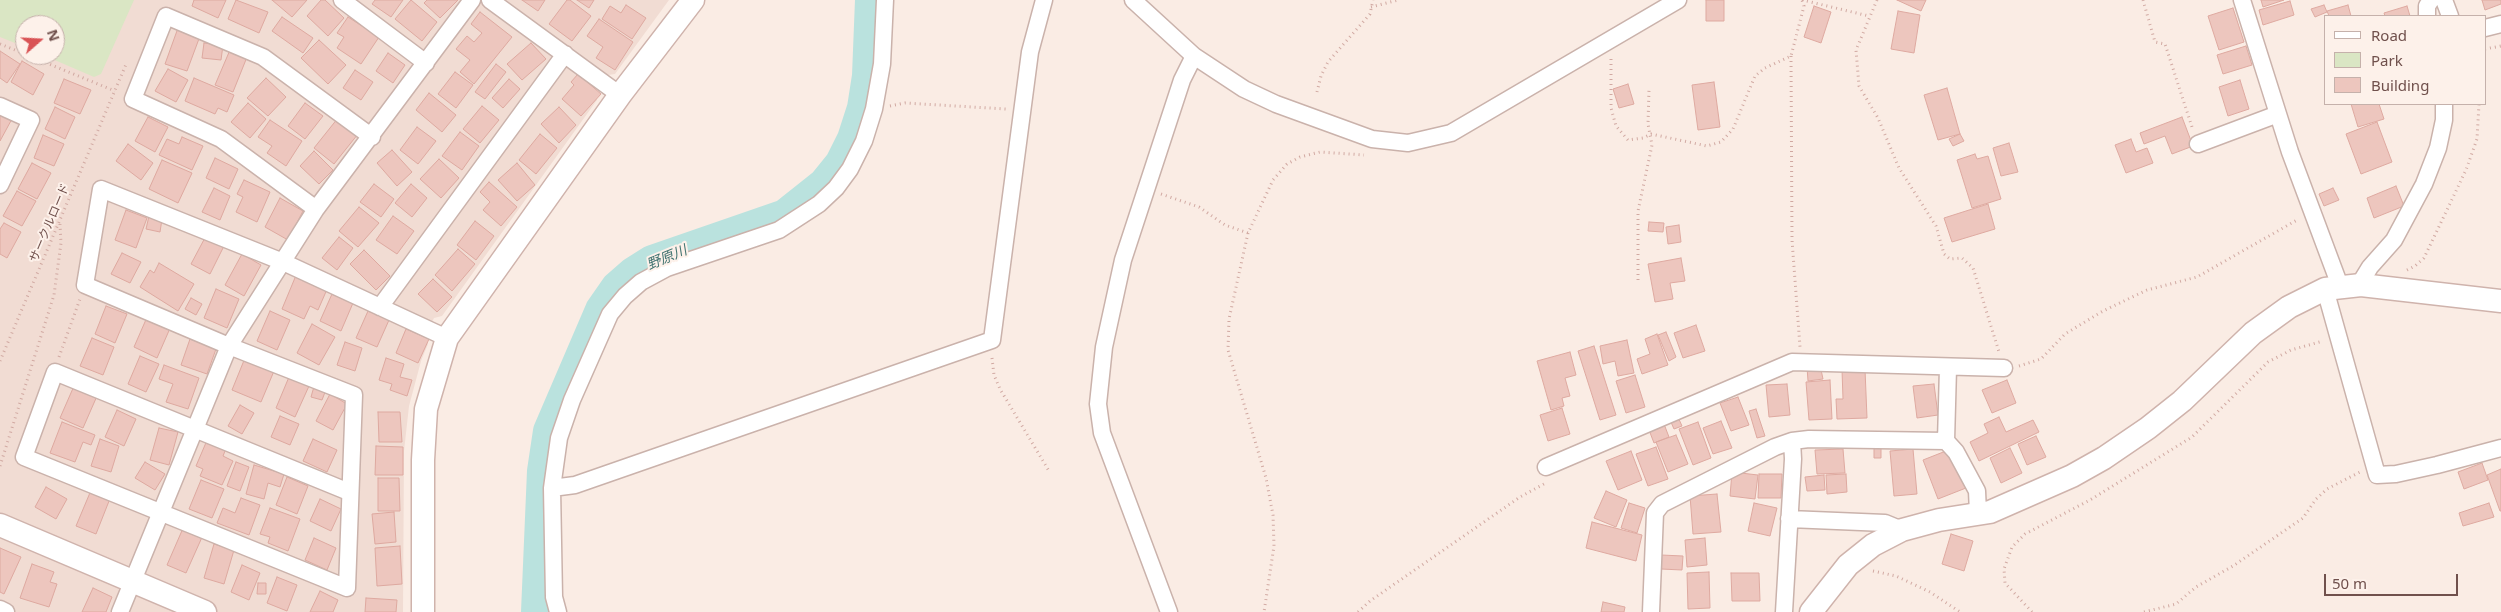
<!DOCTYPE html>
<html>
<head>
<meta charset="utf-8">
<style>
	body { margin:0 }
	#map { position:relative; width:2501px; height:612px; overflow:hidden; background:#faece4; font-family:"Noto Sans",sans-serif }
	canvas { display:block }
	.legend { position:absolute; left:2324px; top:15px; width:162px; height:90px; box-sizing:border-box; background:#fdf1ea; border:1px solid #c5b1ab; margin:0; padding:6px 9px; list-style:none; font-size:15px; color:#70504c }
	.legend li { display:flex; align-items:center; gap:10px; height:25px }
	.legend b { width:25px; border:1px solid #c5b1ab }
	.north { position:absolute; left:15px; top:15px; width:50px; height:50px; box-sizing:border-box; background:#fdf1ea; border:1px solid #c5b1ab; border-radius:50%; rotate:71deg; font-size:14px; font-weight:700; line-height:20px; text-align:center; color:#70504c }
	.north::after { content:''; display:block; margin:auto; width:18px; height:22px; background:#d95355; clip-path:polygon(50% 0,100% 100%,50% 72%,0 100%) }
	.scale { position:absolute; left:2324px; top:574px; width:134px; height:22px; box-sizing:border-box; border:2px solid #70504c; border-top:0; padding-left:6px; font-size:15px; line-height:18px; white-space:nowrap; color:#70504c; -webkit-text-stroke:4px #fdf1ea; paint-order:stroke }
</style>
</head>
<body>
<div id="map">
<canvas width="2501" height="612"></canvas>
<ul class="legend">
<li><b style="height:6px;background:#fff"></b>Road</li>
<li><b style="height:14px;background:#dae6c4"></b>Park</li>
<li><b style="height:14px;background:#edc6be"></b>Building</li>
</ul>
<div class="north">N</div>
<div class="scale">50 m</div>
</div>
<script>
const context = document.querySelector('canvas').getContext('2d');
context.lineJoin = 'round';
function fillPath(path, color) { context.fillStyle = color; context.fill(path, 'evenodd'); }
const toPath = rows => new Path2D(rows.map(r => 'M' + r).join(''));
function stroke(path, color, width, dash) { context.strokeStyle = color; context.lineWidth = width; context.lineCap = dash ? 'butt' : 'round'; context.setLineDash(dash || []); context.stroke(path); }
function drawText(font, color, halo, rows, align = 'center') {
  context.font = font + ' "Noto Sans","Noto Sans JP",sans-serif'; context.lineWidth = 4; context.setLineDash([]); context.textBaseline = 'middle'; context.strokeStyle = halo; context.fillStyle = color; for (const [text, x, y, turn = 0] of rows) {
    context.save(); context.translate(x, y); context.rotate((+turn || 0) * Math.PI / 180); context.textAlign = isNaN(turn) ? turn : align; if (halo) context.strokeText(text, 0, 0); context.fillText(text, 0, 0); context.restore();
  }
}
fillPath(toPath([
	[0,0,669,0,615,74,608,75,596,91,597,100,442,316,434,318,425,336,428,344,421,361,409,406,404,451,403,612,0,612],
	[25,25,55,25,55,55,25,55]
]), '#f1dcd3');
fillPath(toPath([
	[0,0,134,0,101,74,94,77,43,55,55,55,55,25,25,25,25,47,0,37]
]), '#dae6c4');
stroke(toPath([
	[537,612,543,471,549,431,601,310,617,287,633,273,652,261,785,215,824,184,841,163,853,139,863,108,868,76,871,0]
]), '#bae2de', 32);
const building = toPath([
	[194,0,226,0,218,18,192,6,194,0],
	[236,0,268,12,259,33,228,19,236,0],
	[272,0,307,0,292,17,272,0],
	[321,0,325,0,344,18,328,36,307,16,321,0],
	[375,0,403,0,391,17,372,4,375,0],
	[411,0,437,22,422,41,395,19,411,0],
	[427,0,458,0,440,18,424,3,427,0],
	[522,0,545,0,538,11,522,0],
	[567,0,570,0,591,16,572,41,549,24,567,0],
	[577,0,594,0,589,8,577,0],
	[1706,0,1724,0,1724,21,1706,21,1706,0],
	[1897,0,1926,0,1921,11,1897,0],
	[2261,0,2284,0,2263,7,2261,0],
	[2482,0,2501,0,2501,4,2485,10,2482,0],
	[2290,1,2294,15,2263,25,2259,10,2290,1],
	[626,5,646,18,632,39,602,19,610,6,621,13,626,5],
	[2324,5,2327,12,2315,17,2311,9,2324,5],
	[2348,5,2351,16,2329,16,2327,11,2348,5],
	[1814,6,1831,12,1821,43,1804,37,1814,6],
	[2407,6,2410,16,2385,16,2384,13,2407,6],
	[2233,8,2244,42,2219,50,2208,16,2233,8],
	[1898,11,1920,15,1914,53,1891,49,1898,11],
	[480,12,512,37,474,84,460,72,470,60,456,49,467,36,474,42,482,33,471,24,480,12],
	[282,17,313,38,303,53,272,31,282,17],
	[348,17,379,37,361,64,337,48,344,37,337,33,348,17],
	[599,19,633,42,615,70,596,58,603,47,587,36,599,19],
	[178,28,200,36,187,71,165,64,178,28],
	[319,40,346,65,328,84,301,58,319,40],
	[204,43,223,45,221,60,202,58,204,43],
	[531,43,546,59,522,80,507,64,531,43],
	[2246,46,2252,65,2223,74,2217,55,2246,46],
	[230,50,247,57,233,92,215,85,230,50],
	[0,51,20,64,7,83,0,78,0,51],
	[388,53,405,65,393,83,376,71,388,53],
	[22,61,44,74,33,95,11,82,22,61],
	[496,64,506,72,485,99,475,92,496,64],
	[168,69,188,80,176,102,155,91,168,69],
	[355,70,373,82,361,100,343,88,355,70],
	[455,72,473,85,456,108,438,94,455,72],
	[578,74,601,94,581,116,562,99,574,85,571,82,578,74],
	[194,78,234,95,227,112,218,108,215,114,185,101,194,78],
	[266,78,286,97,268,116,247,98,266,78],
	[64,79,91,90,80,114,54,103,64,79],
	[509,79,520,89,503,108,492,98,509,79],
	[2240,80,2249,109,2228,116,2219,87,2240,80],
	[1714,82,1720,127,1698,130,1692,85,1714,82],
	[1628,84,1634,104,1619,108,1613,89,1628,84],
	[1947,88,1960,134,1938,140,1924,95,1947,88],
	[429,93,456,115,442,132,416,110,429,93],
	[248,103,266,119,250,138,231,122,248,103],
	[305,103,323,116,305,139,288,126,305,103],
	[2351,104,2379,104,2384,119,2358,127,2351,104],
	[482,106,499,120,480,143,463,129,482,106],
	[55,107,75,117,65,139,45,129,55,107],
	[559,107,576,125,559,143,541,124,559,107],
	[0,109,13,117,0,141,0,109],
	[148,117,168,127,155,152,135,141,148,117],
	[2182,117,2193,146,2172,154,2165,136,2144,144,2140,133,2182,117],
	[338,118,358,134,334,164,314,148,338,118],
	[270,120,302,141,286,166,267,153,272,146,258,137,270,120],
	[2377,122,2392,162,2361,174,2346,134,2377,122],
	[417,127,436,141,418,164,400,150,417,127],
	[460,132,479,146,462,170,442,156,460,132],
	[540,134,557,148,536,174,519,160,540,134],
	[1960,134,1964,141,1953,146,1949,139,1960,134],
	[43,135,64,144,54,166,34,158,43,135],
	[182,137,203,146,192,170,159,155,167,139,179,144,182,137],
	[2131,139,2136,152,2147,148,2153,163,2126,173,2115,145,2131,139],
	[2009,143,2018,172,2001,176,1993,148,2009,143],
	[128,144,153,163,141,180,116,161,128,144],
	[392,150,412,172,397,186,377,163,392,150],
	[314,151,333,170,319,184,300,166,314,151],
	[1975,154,1977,159,1988,156,2001,199,1972,208,1957,160,1975,154],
	[215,158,238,169,229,189,206,178,215,158],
	[439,159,459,178,441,198,420,179,439,159],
	[162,160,192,173,178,203,149,189,162,160],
	[32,163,51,173,37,199,18,189,32,163],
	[517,163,535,185,517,201,498,180,517,163],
	[244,180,270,192,257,222,236,212,243,197,237,194,244,180],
	[489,182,517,207,501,226,483,210,490,202,480,192,489,182],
	[374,184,394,199,381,217,360,202,374,184],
	[411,184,427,198,412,217,395,203,411,184],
	[2396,186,2404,206,2374,218,2367,198,2396,186],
	[214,188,230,196,220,220,202,212,214,188],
	[2333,188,2339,200,2324,206,2319,194,2333,188],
	[17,191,36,201,22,226,3,216,17,191],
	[280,198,303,211,288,240,265,227,280,198],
	[1988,204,1995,229,1952,242,1944,218,1988,204],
	[359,207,379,223,358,247,339,231,359,207],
	[126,210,147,218,136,248,115,240,126,210],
	[149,216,162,219,160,232,146,229,149,216],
	[393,216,414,231,397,254,376,240,393,216],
	[475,221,494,236,476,260,457,245,475,221],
	[1649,222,1664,223,1663,232,1648,231,1649,222],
	[4,223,21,232,7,258,0,254,0,229,4,223],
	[1679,225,1681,242,1668,244,1666,227,1679,225],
	[207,234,225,244,210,274,191,264,207,234],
	[339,237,353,248,337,270,322,258,339,237],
	[458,249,475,264,452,291,435,275,458,249],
	[364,250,390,276,376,290,350,264,364,250],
	[122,253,141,262,130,283,111,274,122,253],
	[242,254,261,265,244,296,225,285,242,254],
	[1681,258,1685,281,1670,283,1673,299,1655,302,1648,264,1681,258],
	[159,263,194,284,178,311,140,287,150,270,154,273,159,263],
	[297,273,328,287,318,310,310,306,304,319,282,309,297,273],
	[433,279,452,297,437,312,418,294,433,279],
	[216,289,239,299,227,328,204,318,216,289],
	[332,294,353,303,341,331,320,321,332,294],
	[191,298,202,304,196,315,185,309,191,298],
	[106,306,127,314,115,343,95,334,106,306],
	[270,311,290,320,277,350,257,341,270,311],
	[368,311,389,320,377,347,356,338,368,311],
	[148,315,171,326,157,358,134,347,148,315],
	[312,324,335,337,319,365,297,353,312,324],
	[1696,325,1705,351,1683,358,1674,333,1696,325],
	[406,329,429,339,418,363,396,353,406,329],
	[1666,332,1676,357,1669,361,1658,335,1666,332],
	[1657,334,1668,365,1642,374,1637,359,1650,354,1645,339,1657,334],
	[92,338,114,347,103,375,80,366,92,338],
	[190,339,216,349,207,374,181,365,190,339],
	[1627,340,1634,373,1618,376,1615,361,1603,364,1600,346,1627,340],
	[345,342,362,348,355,371,337,365,345,342],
	[1594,346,1616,415,1600,420,1578,351,1594,346],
	[1570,352,1576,375,1565,378,1570,396,1562,398,1564,406,1551,410,1537,361,1570,352],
	[140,356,159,364,146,392,128,384,140,356],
	[245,358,274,371,261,402,232,390,245,358],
	[386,358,404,364,400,377,412,380,407,396,390,390,392,384,379,380,386,358],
	[164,365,199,378,188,409,166,402,173,384,159,379,164,365],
	[1820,365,1823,379,1808,381,1807,367,1820,365],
	[1865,369,1867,418,1837,419,1836,399,1843,399,1842,370,1865,369],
	[1635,375,1645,407,1626,413,1616,381,1635,375],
	[289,377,309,386,295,417,276,408,289,377],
	[1830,380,1832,419,1809,420,1806,382,1830,380],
	[2007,380,2016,403,1992,413,1982,390,2007,380],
	[315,383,327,387,322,400,311,397,315,383],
	[1787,384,1790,415,1769,417,1766,385,1787,384],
	[1934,384,1938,415,1917,418,1913,386,1934,384],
	[74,386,97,396,83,428,60,418,74,386],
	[330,394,347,404,333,430,316,421,330,394],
	[1738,397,1749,425,1731,431,1720,403,1738,397],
	[240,405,254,413,242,434,228,426,240,405],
	[1562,408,1570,434,1548,441,1540,415,1562,408],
	[1756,409,1765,436,1757,438,1749,411,1756,409],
	[117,410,136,419,124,446,105,437,117,410],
	[378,412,400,412,402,442,379,442,378,412],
	[280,416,299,424,290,445,271,437,280,416],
	[1678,417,1682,426,1674,429,1670,420,1678,417],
	[1999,417,2006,432,2033,420,2039,432,1979,461,1970,442,1988,433,1984,424,1999,417],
	[1721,421,1732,448,1713,454,1703,428,1721,421],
	[62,422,95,435,91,445,83,442,75,462,50,453,62,422],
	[1698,422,1711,458,1693,465,1679,429,1698,422],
	[1664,424,1669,437,1654,443,1649,430,1664,424],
	[159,428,178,432,169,465,150,460,159,428],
	[1676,435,1688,464,1668,472,1656,442,1676,435],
	[2036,436,2046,457,2027,465,2018,444,2036,436],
	[208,438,227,446,223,456,233,461,222,485,200,476,203,469,196,466,208,438],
	[100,439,119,446,111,472,91,466,100,439],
	[313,439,337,450,327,472,303,461,313,439],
	[376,446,403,447,403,475,375,475,376,446],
	[1874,446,1881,447,1881,458,1874,458,1874,446],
	[1656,447,1668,479,1648,486,1636,454,1656,447],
	[2010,448,2022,473,2001,483,1990,458,2010,448],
	[1843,449,1845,473,1817,474,1815,450,1843,449],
	[1913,449,1917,494,1894,496,1890,451,1913,449],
	[1951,449,1966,488,1938,499,1923,460,1951,449],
	[1631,451,1642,480,1618,490,1606,461,1631,451],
	[145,462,165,474,155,490,135,478,145,462],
	[236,462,249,467,240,491,227,486,236,462],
	[2482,463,2488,480,2464,489,2458,472,2482,463],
	[254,465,284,474,280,487,268,483,264,499,246,494,254,465],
	[2501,469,2501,511,2500,511,2487,475,2501,469],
	[1732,472,1758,475,1755,499,1730,496,1732,472],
	[1759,474,1782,474,1781,498,1758,498,1759,474],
	[1846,474,1847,492,1827,494,1826,475,1846,474],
	[1824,475,1825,490,1807,491,1805,477,1824,475],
	[287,477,308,486,297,514,276,505,287,477],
	[378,478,399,478,400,511,378,511,378,478],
	[201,480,224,489,212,518,189,509,201,480],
	[46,487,67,499,56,519,35,507,46,487],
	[92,488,111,496,96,534,76,526,92,488],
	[1606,491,1627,500,1616,527,1594,518,1606,491],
	[1717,494,1721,532,1693,534,1690,496,1717,494],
	[241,498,260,505,249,535,217,523,223,508,235,513,241,498],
	[320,499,341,509,331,531,310,521,320,499],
	[1629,503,1645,508,1637,533,1621,528,1629,503],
	[1754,503,1777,508,1770,536,1748,531,1754,503],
	[2489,503,2494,517,2463,526,2459,513,2489,503],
	[270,508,300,519,288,551,268,543,270,537,260,534,270,508],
	[394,512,396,542,375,544,372,514,394,512],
	[1592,522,1642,535,1636,561,1586,548,1592,522],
	[184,526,203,535,186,573,167,565,184,526],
	[1951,534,1973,541,1964,571,1942,564,1951,534],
	[314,538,336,548,327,570,305,560,314,538],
	[1705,538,1707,565,1687,567,1685,540,1705,538],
	[214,544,234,550,224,584,204,578,214,544],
	[400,546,402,584,377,586,375,548,400,546],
	[0,548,21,557,4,594,0,592,0,548],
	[1661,555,1683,556,1682,570,1661,569,1661,555],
	[32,564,54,572,50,582,57,584,49,607,20,598,32,564],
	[242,565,260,573,249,600,231,592,242,565],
	[1709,572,1710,608,1688,609,1687,573,1709,572],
	[1731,573,1759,573,1760,601,1732,601,1731,573],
	[277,577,297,585,287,611,267,603,277,577],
	[258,583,266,583,266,594,257,594,258,583],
	[93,588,112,597,106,612,82,612,93,588],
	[320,591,338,600,333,612,310,612,320,591],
	[366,598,397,600,396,612,365,612,366,598],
	[1603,602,1625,607,1624,612,1601,612,1603,602]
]);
fillPath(building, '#edc6be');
stroke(building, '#dea9a0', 1);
const street = toPath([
	[342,0,426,63],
	[490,0,620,95],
	[1133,0,1194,56,1244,89,1276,104,1372,139,1408,143,1451,133,1678,0],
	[2242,0,2290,152,2340,286],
	[2444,0,2450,16],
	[2427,16,2427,6,2431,0],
	[2485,28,2501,24],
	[0,106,31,120,0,185],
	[2198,144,2278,114],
	[316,209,221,139,133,99,166,16,263,57,372,137],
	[2359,285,2370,267,2394,240,2424,184,2438,148,2444,120,2444,104],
	[2325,289,2377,475,2396,474,2437,465,2501,448],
	[380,307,565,54],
	[1946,441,1948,368],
	[1546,467,1792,362,2004,368],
	[552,488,575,485,992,340,1030,52,1044,0],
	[349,492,55,372,24,457,347,588,354,395,229,346,85,285,101,189,283,262,447,338],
	[1789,519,1885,523,1902,530],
	[0,609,6,612],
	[120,612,229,346,316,209,472,0],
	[558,612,554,597,552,488,559,438,572,400,610,314,625,296,641,282,667,268,779,230,819,204,836,188,850,169,864,141,874,109,882,64,885,0],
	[1169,612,1102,433,1098,404,1104,347,1123,260,1182,80,1194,56],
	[1651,612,1655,513,1662,504,1775,447,1792,441,1809,439,1946,441,1956,452,1977,491,1978,513],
	[1784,612,1793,459,1792,441]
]);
const secondary = toPath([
	[0,525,205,612],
	[423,612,423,460,426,409,447,338,620,95,693,0],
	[1811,612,1848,565,1873,545,1902,530,1939,520,1990,512,2072,476,2104,458,2148,428,2182,401,2253,333,2289,307,2325,289,2361,285,2501,301]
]);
stroke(street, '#cab2ab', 19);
stroke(secondary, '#cfb3ac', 25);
stroke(toPath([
	[1802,0,1869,16],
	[1877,0,1856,50,1859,86,1878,118,1899,168,1936,226,1944,254,1950,259,1962,258,1973,268,1999,352],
	[2143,0,2155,42,2165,44,2193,130],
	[1371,7,1398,0],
	[0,44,25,54],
	[2485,49,2501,46],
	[27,55,115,91],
	[1791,56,1792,240,1800,347],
	[1611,59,1611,108,1616,126,1628,140,1643,138,1651,134,1707,146,1721,142,1733,129,1755,76,1765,68,1791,56,1804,6,1802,0],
	[1317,92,1321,76,1328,62,1370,14,1373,0],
	[890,106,905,103,1006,109],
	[1161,194,1199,207,1225,225,1248,233,1273,180,1287,164,1300,157,1320,152,1364,155],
	[1248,233,1229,319,1228,350,1266,478,1273,515,1274,546,1264,612],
	[2407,270,2415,266,2424,258,2466,170,2477,139,2479,104],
	[1638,280,1638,211,1652,145,1648,124,1649,89],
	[59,357,80,299],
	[992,358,994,375,1000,389,1049,471],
	[0,361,127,62],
	[2019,366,2041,359,2065,334,2103,311,2147,290,2197,277,2297,220],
	[0,466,54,295,61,243,60,224],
	[1873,571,1896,576,1930,592,1960,612],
	[1358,612,1370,601,1520,497,1544,484],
	[2032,612,2005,583,2004,569,2012,547,2025,534,2090,500,2192,437,2268,362,2291,350,2323,341],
	[2144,612,2176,604,2196,587,2233,566,2303,518,2316,499,2327,489,2360,472]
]), '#d1a9a2', 3, [1, 4]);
stroke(street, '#fff', 16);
stroke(secondary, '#fff', 22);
drawText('12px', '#70504c', '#fdf1ea', [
	["サークルロード",50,223,-67]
]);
drawText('italic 14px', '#427471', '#fdf1ea', [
	["野原川",667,258,-23]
]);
</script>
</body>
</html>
